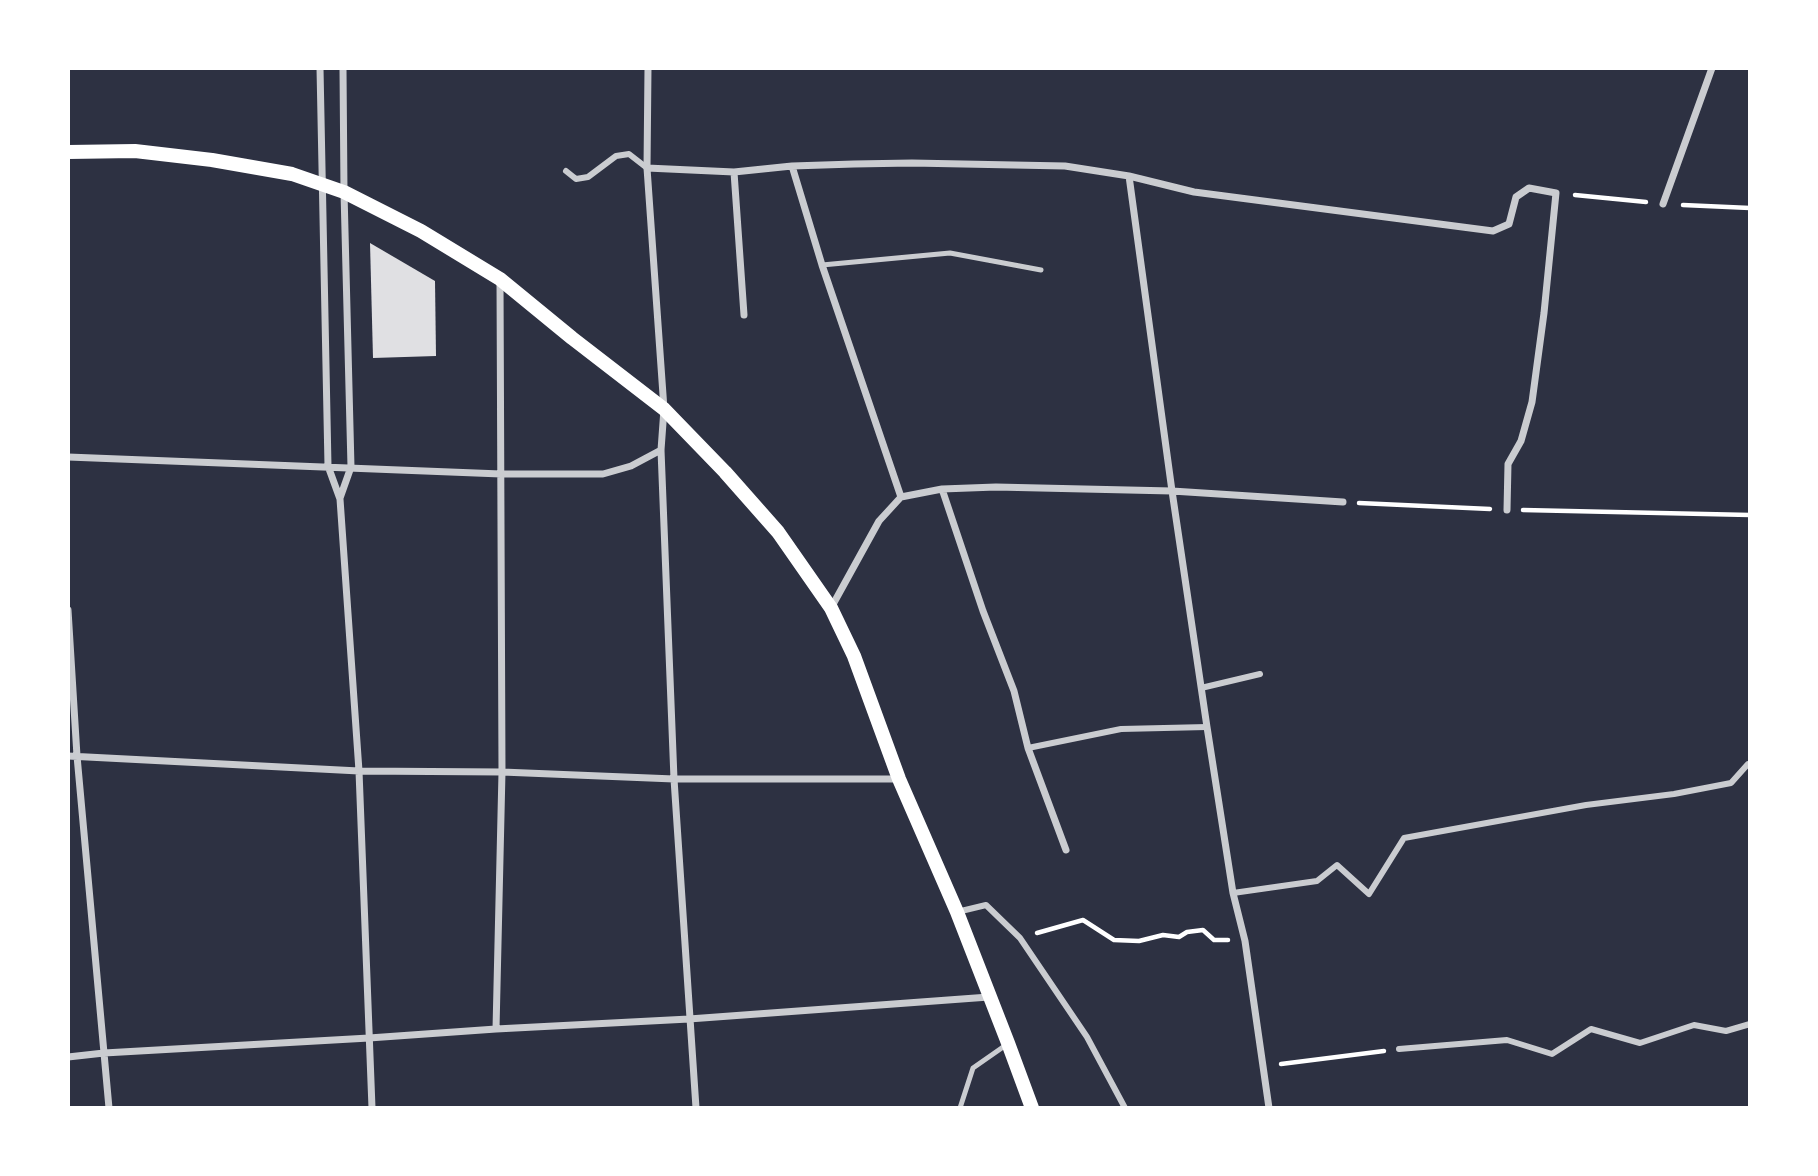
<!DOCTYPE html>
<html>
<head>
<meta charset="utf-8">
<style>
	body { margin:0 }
	#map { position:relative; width:1818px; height:1176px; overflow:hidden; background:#2d3142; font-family:"Fira Sans",sans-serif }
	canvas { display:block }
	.frame { position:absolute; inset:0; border:70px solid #fff; pointer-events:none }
</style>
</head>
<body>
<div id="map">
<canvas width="1818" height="1176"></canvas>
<div class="frame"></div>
</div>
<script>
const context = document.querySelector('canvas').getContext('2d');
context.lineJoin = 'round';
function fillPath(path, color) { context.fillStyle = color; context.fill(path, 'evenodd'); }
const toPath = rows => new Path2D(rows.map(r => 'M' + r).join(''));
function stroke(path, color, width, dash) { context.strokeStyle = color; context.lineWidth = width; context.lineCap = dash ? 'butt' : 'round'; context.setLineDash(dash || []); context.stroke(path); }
fillPath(toPath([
	[370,243,435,281,436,356,373,358]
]), '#e0e0e3');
stroke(toPath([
	[1575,195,1646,202],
	[1683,205,1750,208],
	[1359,503,1490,509],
	[1523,510,1750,515],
	[1037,933,1083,920,1114,940,1139,941,1163,935,1179,937,1187,932,1203,930,1214,940,1228,940],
	[1281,1064,1384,1051]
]), '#fff', 4.5);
stroke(toPath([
	[822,265,950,253,1041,270],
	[960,1108,973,1068,1006,1045]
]), '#caccd0', 5);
stroke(toPath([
	[566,171,576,179,588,177,616,156,629,154,647,168],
	[1201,688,1260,674],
	[1028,748,1121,729,1207,727],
	[1233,893,1317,881,1337,865,1369,894,1404,838,1586,805,1674,794,1731,783,1748,764,1750,764],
	[957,912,986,905,1020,938,1087,1037,1125,1108],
	[1399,1049,1507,1040,1552,1054,1591,1029,1640,1043,1694,1025,1726,1031,1750,1024]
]), '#caccd0', 6);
stroke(toPath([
	[320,68,328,466,340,499,359,771,372,1108],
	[648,68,647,168,664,409,661,450,674,779,696,1108],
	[792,166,822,265,901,497],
	[647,168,734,172,792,166,854,164,912,163,1065,166,1129,176,1194,192,1493,231,1509,224,1516,197,1529,188,1556,193,1544,313,1532,402,1521,441,1508,464,1507,510],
	[734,172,744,315],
	[1129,176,1172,491,1207,727,1233,893,1245,941,1269,1108],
	[1663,204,1712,68],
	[68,457,501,474,603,474,631,466,661,450],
	[942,489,983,611,1014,691,1028,748,1066,850],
	[340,498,351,467,344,192,343,68],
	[831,608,879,521,901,497,942,489,996,487,1172,491,1343,502],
	[68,610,77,756,109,1108],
	[68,756,359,771,502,772,674,779,898,779],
	[496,1029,502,772,500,280],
	[68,1057,104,1053,369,1038,496,1029,689,1019,989,997]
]), '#caccd0', 7);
stroke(toPath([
	[68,152,135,151,212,160,292,174,344,192,421,231,500,279,572,338,664,409,725,472,778,532,831,608,854,656,899,779,957,912,1008,1043,1032,1108]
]), '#fff', 14);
</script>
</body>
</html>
